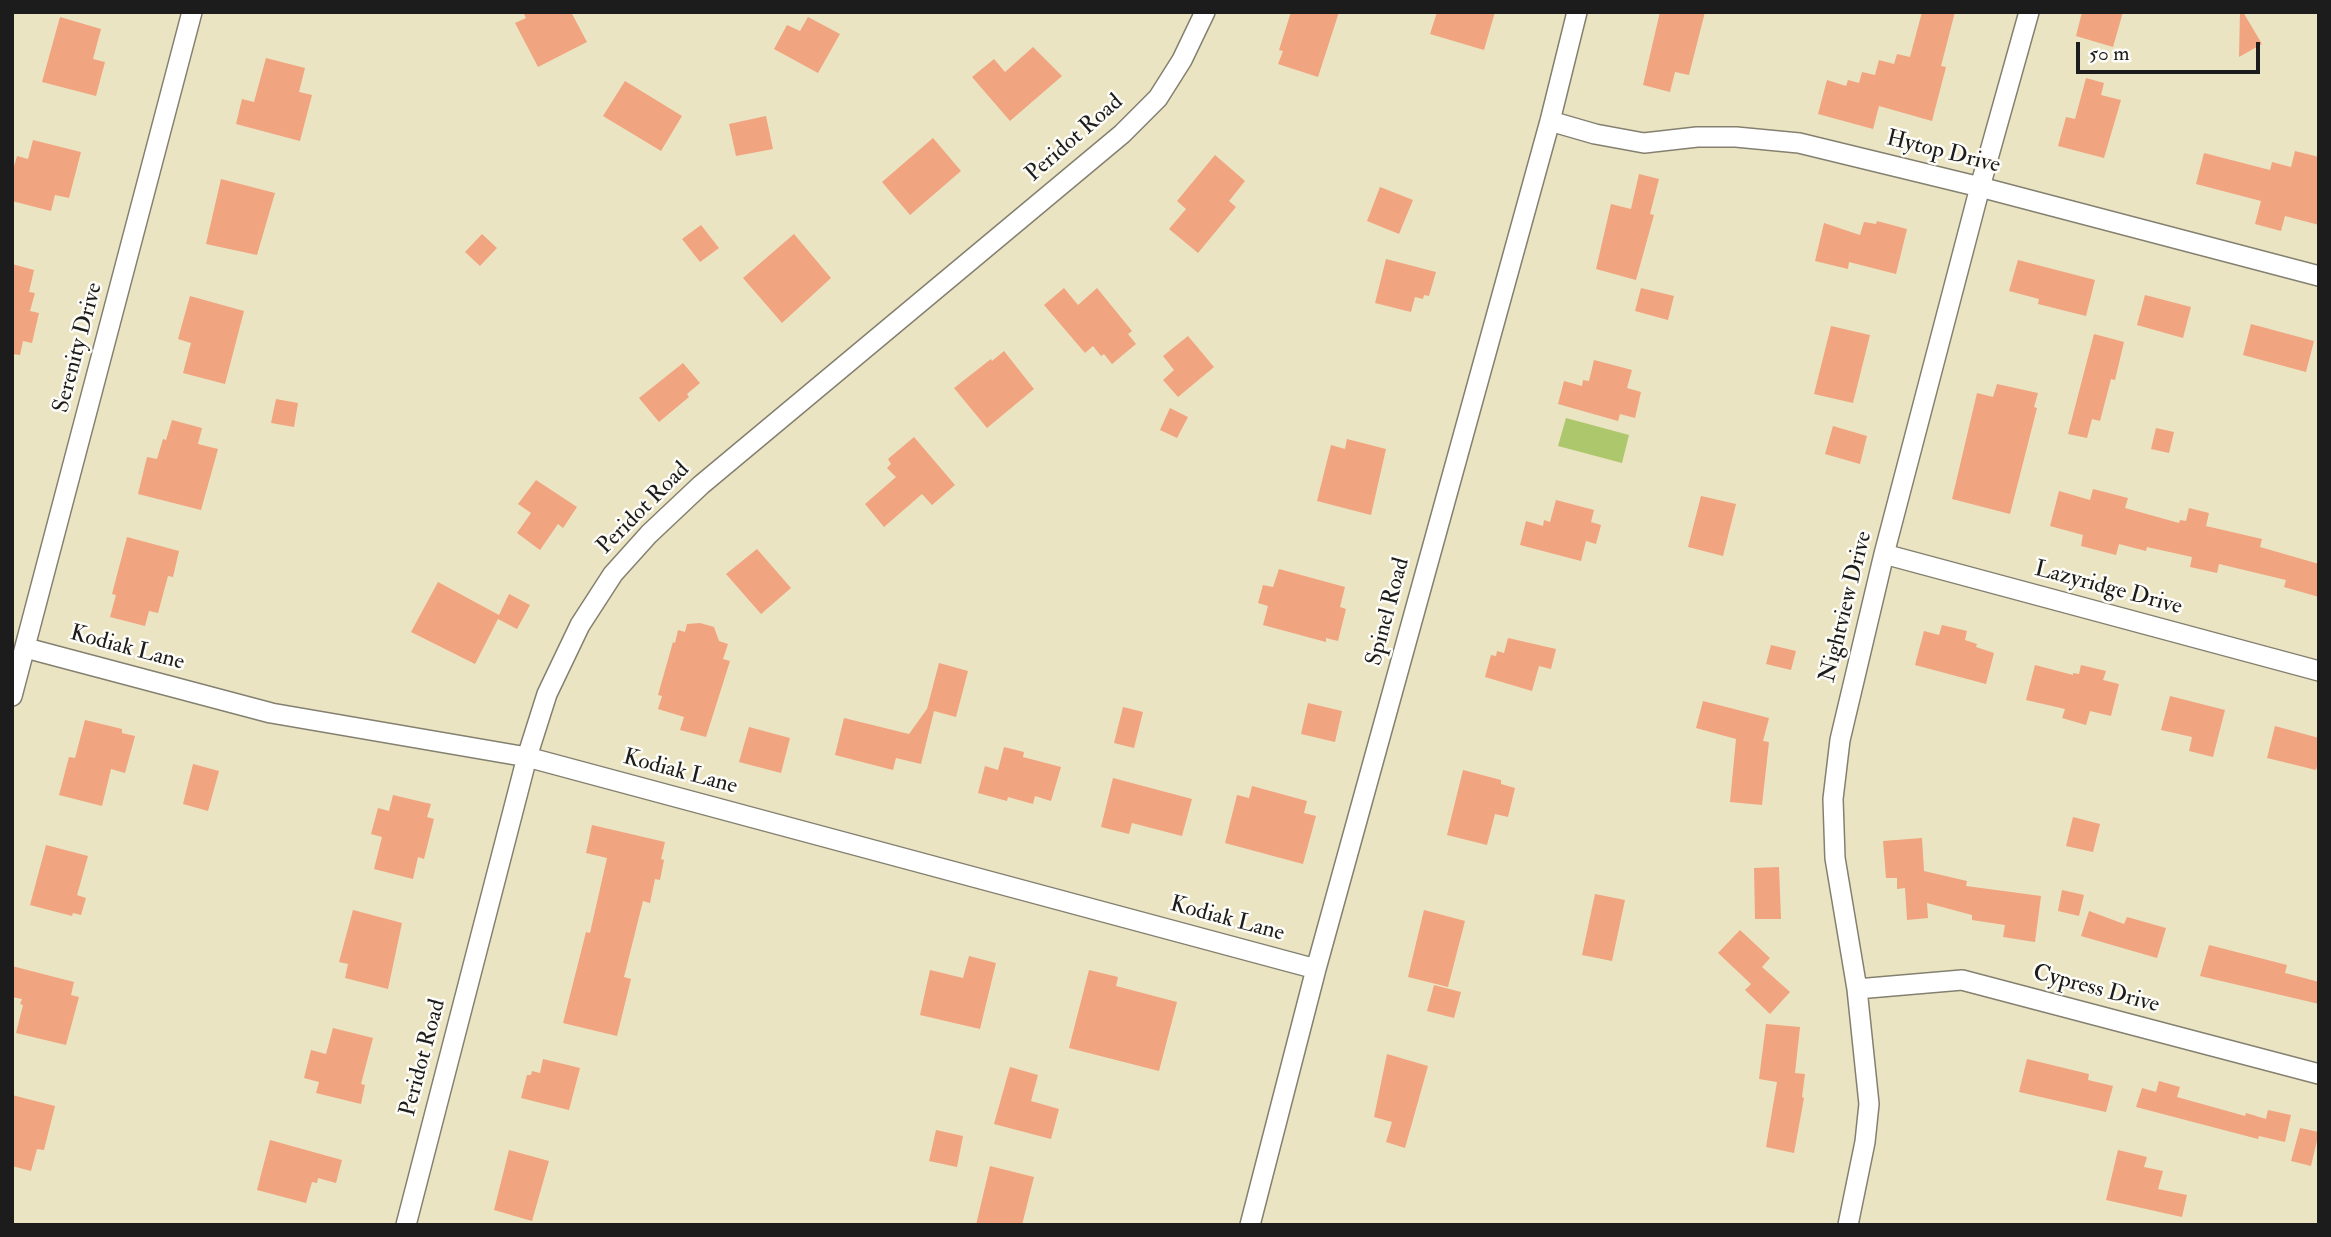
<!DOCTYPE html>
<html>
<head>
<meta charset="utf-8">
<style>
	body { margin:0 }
	#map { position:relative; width:2331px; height:1237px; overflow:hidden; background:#ebe4c3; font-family:"IM FELL Double Pica",serif }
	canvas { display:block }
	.frame { position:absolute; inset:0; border:14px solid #1c1c1c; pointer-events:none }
	.scale { position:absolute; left:2076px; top:42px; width:184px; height:32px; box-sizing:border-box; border:4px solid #1c1c1c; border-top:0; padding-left:9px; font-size:21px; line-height:24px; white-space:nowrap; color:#1c1c1c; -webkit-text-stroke:5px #fdfcf7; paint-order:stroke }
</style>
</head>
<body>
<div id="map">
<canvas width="2331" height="1237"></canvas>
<div class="frame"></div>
<div class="scale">50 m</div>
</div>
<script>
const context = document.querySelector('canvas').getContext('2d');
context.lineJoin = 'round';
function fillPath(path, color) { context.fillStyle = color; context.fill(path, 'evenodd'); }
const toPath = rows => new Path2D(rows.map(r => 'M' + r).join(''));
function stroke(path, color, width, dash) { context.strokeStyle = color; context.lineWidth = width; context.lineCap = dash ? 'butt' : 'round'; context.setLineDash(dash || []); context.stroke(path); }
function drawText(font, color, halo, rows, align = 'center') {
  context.font = font + ' "IM FELL Double Pica",serif'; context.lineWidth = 5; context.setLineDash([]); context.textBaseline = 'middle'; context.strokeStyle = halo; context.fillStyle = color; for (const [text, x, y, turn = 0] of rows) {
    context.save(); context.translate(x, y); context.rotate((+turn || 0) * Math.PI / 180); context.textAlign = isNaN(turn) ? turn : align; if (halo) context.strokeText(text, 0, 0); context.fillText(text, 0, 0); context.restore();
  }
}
fillPath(toPath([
	[1566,418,1629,435,1622,463,1558,446]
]), '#adc76d');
fillPath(toPath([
	[523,12,571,12,587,42,538,67,515,23,526,18],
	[1291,12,1339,12,1318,77,1278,64,1283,51,1279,50],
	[1437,12,1495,12,1484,50,1430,34],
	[1660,12,1705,12,1689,75,1675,72,1670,92,1643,85],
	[1922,12,1955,12,1941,66,1946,67,1932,121,1879,106,1873,129,1818,114,1827,80,1846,86,1848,80,1859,83,1862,72,1875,75,1879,60,1894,64,1897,54,1910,57],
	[2082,12,2123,12,2113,47,2076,36],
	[2240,12,2243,12,2262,44,2239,57],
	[60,17,101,29,93,59,105,62,96,96,42,82],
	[808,17,840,34,818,73,774,49,787,25,800,31],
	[1033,47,1062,76,1010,121,972,77,994,59,1005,72],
	[266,58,305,68,299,92,312,95,300,141,236,124,242,99,254,102],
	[2086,78,2104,83,2101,95,2121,100,2104,158,2058,146,2066,117,2075,119],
	[625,81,682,116,661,151,603,116],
	[766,116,773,149,736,156,729,124],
	[933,138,961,171,910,215,882,182],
	[33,140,81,152,69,198,55,195,51,211,12,201,12,173,17,156,28,159],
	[2295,151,2319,157,2319,225,2285,216,2281,231,2255,224,2261,201,2196,184,2204,153,2270,170,2272,162,2291,167],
	[1215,155,1245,181,1229,201,1236,207,1198,253,1169,229,1186,209,1177,201],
	[1639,174,1659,179,1650,214,1654,215,1636,280,1596,269,1611,204,1631,209],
	[221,179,275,193,257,255,206,244],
	[1380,187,1413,200,1399,234,1367,221],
	[1877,221,1907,229,1896,274,1849,262,1848,269,1815,261,1824,223,1860,235,1864,222,1876,224],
	[701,225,719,248,700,262,682,239],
	[482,234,497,248,480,266,465,252],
	[794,234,831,278,782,323,743,278],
	[1386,259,1436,272,1429,296,1424,295,1423,299,1415,297,1411,312,1375,303],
	[2018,260,2095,280,2086,316,2038,304,2039,299,2009,291],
	[12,264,34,270,29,292,35,293,30,311,39,313,32,343,23,341,20,355,12,354],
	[1064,288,1078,305,1097,288,1132,331,1128,334,1136,344,1112,364,1104,354,1101,356,1093,346,1085,353,1044,305],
	[1641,288,1674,296,1668,320,1635,311],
	[2145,295,2191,307,2183,338,2137,325],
	[190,296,244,311,225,384,183,373,191,343,178,339],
	[2251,324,2314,341,2306,372,2243,355],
	[1831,326,1870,335,1853,403,1814,394],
	[2094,334,2124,342,2115,380,2111,379,2100,421,2092,419,2087,438,2068,434],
	[1188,336,1214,367,1178,397,1163,380,1174,370,1163,356],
	[1004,351,1034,389,987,428,954,388,991,359,992,361],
	[1594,360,1632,370,1627,388,1641,392,1635,418,1620,414,1618,421,1558,404,1564,381,1582,386,1583,380,1589,381],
	[683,363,700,383,687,394,689,397,659,422,639,398],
	[1997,384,2038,393,2034,407,2037,408,2010,514,1952,499,1977,393,1993,397],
	[276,399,298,403,294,427,271,423],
	[1170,408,1188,417,1177,438,1160,430],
	[172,420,202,428,198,444,218,449,201,510,138,494,147,457,157,459,163,439,166,440],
	[1833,426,1867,436,1860,464,1825,454],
	[2156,428,2174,432,2169,453,2151,449],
	[914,437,955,485,932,505,922,494,884,527,865,504,896,477,887,468,891,464,888,459],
	[1347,439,1386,449,1371,515,1317,501,1331,445,1345,449],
	[536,480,577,507,563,528,558,524,540,550,517,533,531,513,518,504],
	[2093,489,2128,498,2125,508,2179,523,2180,520,2186,521,2189,508,2209,513,2206,526,2262,539,2260,547,2319,564,2319,597,2284,587,2286,580,2219,564,2217,573,2190,567,2192,557,2147,547,2146,551,2119,544,2116,555,2081,546,2083,535,2050,526,2059,491,2090,500],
	[1701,496,1736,504,1723,556,1688,547],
	[1556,500,1594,510,1591,522,1601,525,1596,544,1586,541,1581,561,1520,545,1526,521,1543,526,1544,520,1550,522],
	[127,537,179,551,173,577,168,576,158,613,149,611,145,626,110,617,116,595,112,594],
	[757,549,791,588,761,614,726,574],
	[1279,569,1345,587,1340,607,1346,609,1338,641,1326,638,1326,642,1263,625,1268,606,1258,603,1263,585,1273,587],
	[438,582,499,615,509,594,530,605,517,629,498,619,475,664,411,632],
	[700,623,714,627,719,641,728,644,723,659,730,661,706,737,680,730,684,717,658,709,662,696,658,695,673,642,675,643,678,630,685,632,687,624],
	[1942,625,1967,631,1965,640,1977,644,1976,647,1994,653,1986,684,1915,665,1924,631,1939,635],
	[1508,638,1556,649,1551,669,1539,666,1532,691,1485,677,1491,655,1496,656,1497,651,1504,653],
	[1771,645,1796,651,1791,670,1766,664],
	[939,663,968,671,956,717,934,711,921,764,896,758,893,770,835,755,844,718,909,734,927,709],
	[2035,665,2073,675,2073,673,2079,674,2081,665,2106,671,2103,680,2119,684,2111,716,2090,711,2086,725,2062,718,2065,709,2026,700],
	[2170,696,2225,710,2213,757,2189,751,2192,737,2161,730],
	[1703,701,1769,718,1763,741,1769,742,1762,805,1730,802,1736,739,1696,728],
	[1308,703,1342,711,1335,742,1301,734],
	[1123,707,1143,712,1134,748,1114,743],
	[85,720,122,729,122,733,135,736,125,773,111,769,102,806,59,795,69,757,75,758],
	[2275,726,2319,738,2319,759,2316,770,2267,758],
	[749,727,790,738,781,773,739,762],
	[1004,747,1024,752,1023,757,1061,767,1051,801,1035,796,1033,804,1008,797,1007,801,978,793,985,766,998,770],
	[193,764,219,771,208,811,183,804],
	[1463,770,1501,780,1501,784,1515,788,1508,817,1495,814,1487,845,1447,835],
	[1113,778,1192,799,1182,836,1132,823,1129,834,1101,827],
	[1252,786,1307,801,1304,813,1316,816,1303,864,1225,843,1237,795,1249,798],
	[393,795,431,804,427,817,434,819,424,859,418,857,413,879,374,869,382,837,371,834,378,808,389,811],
	[2073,817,2100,824,2093,852,2066,846],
	[592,825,665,842,661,859,664,860,660,880,655,879,650,903,643,901,624,977,631,979,617,1036,563,1023,586,932,590,933,607,858,586,853],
	[1922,838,1924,871,1967,881,1966,886,2041,896,2035,942,2003,937,2005,925,1972,920,1972,915,1927,903,1928,918,1907,920,1905,888,1897,889,1897,878,1886,878,1883,841],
	[46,845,88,856,77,895,86,898,81,915,73,913,72,916,30,905],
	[1779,867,1781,919,1755,919,1754,868],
	[2062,890,2084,895,2079,916,2058,911],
	[1595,894,1625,900,1612,961,1582,955],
	[353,910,402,923,388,989,345,978,348,964,339,962],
	[1424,910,1465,921,1448,987,1408,977],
	[2089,911,2124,924,2127,917,2166,928,2157,958,2081,936],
	[1740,930,1770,958,1762,967,1790,992,1770,1014,1745,990,1751,984,1718,953],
	[2209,945,2287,965,2285,973,2319,982,2319,1004,2200,976],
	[969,956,996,963,980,1029,920,1015,930,970,963,978],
	[12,966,74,982,71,995,79,997,66,1045,16,1033,23,1005,20,1004,22,999,12,997],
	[1089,970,1118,977,1116,986,1177,1002,1159,1071,1069,1048],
	[1434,985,1461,992,1454,1018,1427,1011],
	[1766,1024,1800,1027,1795,1073,1805,1074,1802,1097,1804,1098,1794,1153,1766,1147,1777,1082,1759,1079],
	[333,1028,373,1038,361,1084,365,1085,361,1104,316,1093,319,1082,304,1078,311,1050,326,1054],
	[1387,1054,1428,1066,1405,1148,1386,1142,1392,1122,1374,1117],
	[543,1059,580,1068,569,1110,521,1098,527,1075,531,1075,532,1071,540,1073],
	[2027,1059,2089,1074,2088,1080,2113,1086,2106,1112,2019,1092],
	[1010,1067,1038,1075,1031,1101,1059,1109,1051,1139,994,1124],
	[2159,1081,2180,1087,2177,1097,2245,1116,2246,1113,2266,1119,2268,1110,2291,1115,2285,1142,2259,1136,2258,1139,2136,1107,2142,1088,2156,1092],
	[12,1095,55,1106,44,1150,37,1149,31,1171,12,1166],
	[2300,1128,2319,1132,2311,1166,2291,1161],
	[936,1130,963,1136,957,1167,929,1161],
	[270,1140,342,1160,336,1183,318,1178,317,1183,312,1182,306,1203,257,1190],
	[509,1150,549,1161,532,1221,494,1210],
	[2118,1150,2147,1157,2144,1167,2163,1171,2158,1189,2187,1195,2182,1217,2106,1200],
	[990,1166,1034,1177,1022,1225,976,1225]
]), '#f0a47f');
const minor = toPath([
	[1550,121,1595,134,1644,143,1697,137,1736,137,1799,143,1980,187,2319,276],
	[1884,554,2319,671],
	[26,648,271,713,527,757,1316,969],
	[12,696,192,12],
	[1857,989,1962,980,2319,1074],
	[406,1225,527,757,547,694,580,625,613,574,649,534,701,485,1122,134,1158,98,1182,60,1205,12],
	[1250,1225,1316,969,1550,121,1577,12],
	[1848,1225,1865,1142,1869,1104,1857,989,1835,858,1833,799,1840,740,1884,554,1980,187,2029,12]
]);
stroke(minor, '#848070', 22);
stroke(minor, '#fff', 19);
drawText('23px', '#1c1c1c', '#fdfcf7', [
	["Peridot Road",1075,139,-41],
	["Hytop Drive",1943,153,14],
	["Serenity Drive",79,348,-75],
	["Peridot Road",644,509,-45],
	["Lazyridge Drive",2108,589,15],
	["Nightview Drive",1847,607,-76],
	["Spinel Road",1389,612,-75],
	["Kodiak Lane",127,649,15],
	["Kodiak Lane",680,773,15],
	["Kodiak Lane",1227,920,15],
	["Cypress Drive",2096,990,15],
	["Peridot Road",424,1058,-75]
]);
</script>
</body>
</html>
